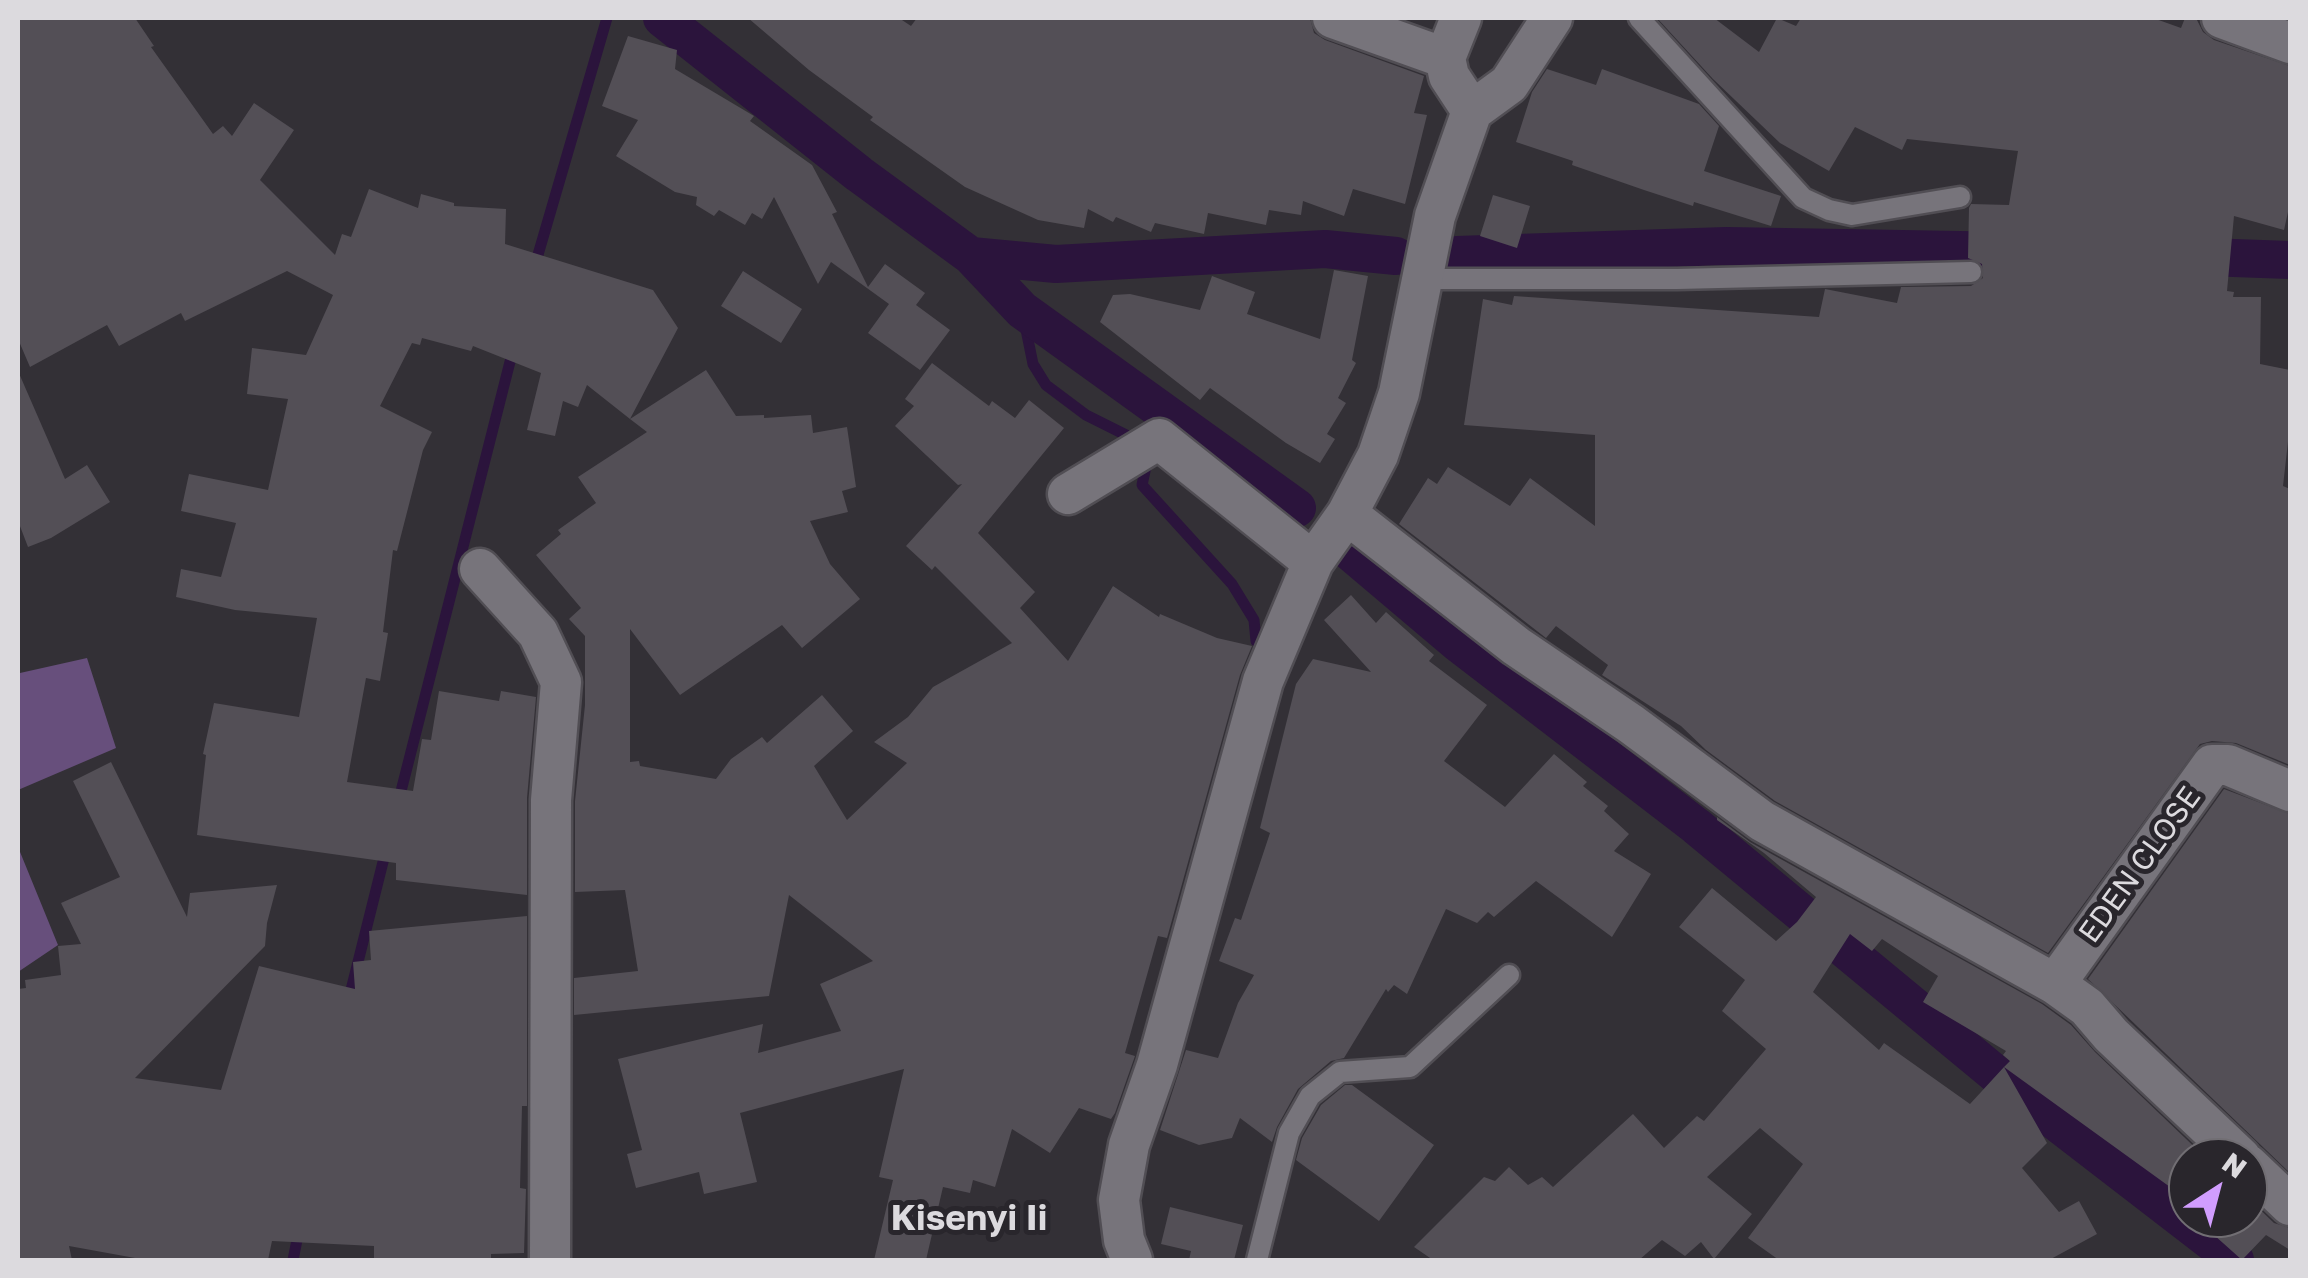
<!DOCTYPE html>
<html>
<head>
<meta charset="utf-8">
<style>
	body { margin:0 }
	#map { position:relative; width:2308px; height:1278px; overflow:hidden; background:#333036; font-family:"Golos Text",sans-serif }
	canvas { display:block }
	.frame { position:absolute; inset:0; border:20px solid #dcdade; pointer-events:none }
	.north { position:absolute; left:2168px; top:1138px; width:100px; height:100px; box-sizing:border-box; background:#29262c; border:2px solid #716e73; border-radius:50%; rotate:36deg; font-size:28px; font-weight:700; line-height:40px; text-align:center; color:#dcdade }
	.north::after { content:''; display:block; margin:auto; width:35px; height:45px; background:#d19dfe; clip-path:polygon(50% 0,100% 100%,50% 72%,0 100%) }
</style>
</head>
<body>
<div id="map">
<canvas width="2308" height="1278"></canvas>
<div class="frame"></div>
<div class="north">N</div>
</div>
<script>
const context = document.querySelector('canvas').getContext('2d');
context.lineJoin = 'round';
function fillPath(path, color) { context.fillStyle = color; context.fill(path, 'evenodd'); }
const toPath = rows => new Path2D(rows.map(r => 'M' + r).join(''));
function stroke(path, color, width, dash) { context.strokeStyle = color; context.lineWidth = width; context.lineCap = dash ? 'butt' : 'round'; context.setLineDash(dash || []); context.stroke(path); }
function drawText(font, color, halo, rows, align = 'center') {
  context.font = font + ' "Golos Text",sans-serif'; context.lineWidth = 10; context.setLineDash([]); context.textBaseline = 'middle'; context.strokeStyle = halo; context.fillStyle = color; for (const [text, x, y, turn = 0] of rows) {
    context.save(); context.translate(x, y); context.rotate((+turn || 0) * Math.PI / 180); context.textAlign = isNaN(turn) ? turn : align; if (halo) context.strokeText(text, 0, 0); context.fillText(text, 0, 0); context.restore();
  }
}
fillPath(toPath([
	[87,658,116,748,18,790,18,678,20,673],
	[18,847,58,945,18,972]
]), '#674f7c');
stroke(toPath([
	[535,265,607,18],
	[1022,310,1033,364,1046,385,1086,415,1126,435,1135,444],
	[1148,457,1142,485,1232,584,1254,620,1256,641],
	[398,803,514,346],
	[348,1002,386,850],
	[293,1260,299,1230]
]), '#2b143c', 11);
stroke(toPath([
	[662,18,859,174,971,256,1022,310,1297,508],
	[1457,255,1726,246,2018,251],
	[971,256,1056,264,1325,249,1396,256],
	[2178,256,2290,260],
	[1342,545,1459,644,1696,826,2021,1095,2235,1260]
]), '#2b143c', 38);
fillPath(toPath([
	[18,18,135,18,154,46,151,47,213,134,223,126,232,136,254,103,294,130,260,180,335,255,342,234,351,237,369,189,418,208,421,194,454,203,454,206,506,209,505,244,653,290,678,328,630,419,587,385,578,407,563,401,555,436,527,430,541,373,473,346,471,351,422,338,420,345,412,343,380,406,432,432,423,450,397,551,393,550,383,632,388,633,380,681,366,678,347,782,413,791,422,739,431,740,439,691,499,701,501,691,536,697,527,798,527,895,396,880,396,863,197,835,206,755,203,754,214,703,299,717,317,618,235,610,176,597,181,569,221,577,236,523,181,511,189,474,268,490,288,399,247,394,252,348,306,355,333,295,287,271,185,321,181,313,119,346,107,325,30,367,18,339],
	[748,18,899,18,911,26,917,18,1310,18,1314,33,1325,40,1424,76,1414,113,1427,115,1405,204,1353,189,1344,216,1303,201,1301,215,1269,210,1266,225,1208,213,1204,234,1155,223,1151,232,1116,217,1113,222,1088,209,1084,228,1038,220,965,187,870,120,873,117,809,70],
	[1657,18,1714,18,1759,52,1777,18,1796,26,1801,18,2153,18,2181,28,2185,18,2196,18,2203,32,2214,40,2290,66,2290,203,2284,230,2234,216,2227,291,2234,292,2233,297,2261,297,2260,364,2290,370,2290,424,2283,486,2290,489,2290,765,2236,743,2212,741,2200,744,2048,953,1775,801,1706,750,1681,726,1602,675,1608,665,1556,626,1546,638,1399,524,1428,478,1437,484,1448,467,1510,506,1530,478,1595,526,1595,435,1464,425,1483,299,1512,305,1514,296,1819,317,1825,289,1897,303,1901,287,1971,286,1983,278,1982,264,1968,258,1969,208,1971,204,2009,205,2018,151,1907,139,1902,150,1855,127,1829,171,1780,143,1713,79],
	[628,36,677,50,675,69,754,116,750,121,812,165,837,212,832,214,868,287,885,264,925,293,916,305,950,330,920,370,868,333,889,304,831,262,818,284,774,197,762,219,752,213,745,225,719,210,714,216,696,205,697,197,675,192,616,156,638,120,602,106],
	[1547,69,1596,85,1602,69,1699,104,1719,126,1704,171,1781,196,1771,226,1694,202,1693,206,1644,190,1572,165,1573,161,1516,142,1532,92],
	[1493,195,1530,206,1517,248,1480,236],
	[1334,270,1368,276,1352,360,1356,363,1338,398,1346,403,1327,434,1335,439,1320,463,1286,443,1210,388,1200,400,1100,322,1113,295,1130,294,1200,310,1212,276,1255,292,1247,314,1320,339],
	[743,271,802,309,781,343,721,306],
	[932,363,989,406,992,401,1015,418,1029,400,1064,428,978,533,1035,592,1020,608,1068,661,1113,586,1159,617,1160,614,1217,638,1252,646,1240,675,1167,938,1158,936,1125,1053,1135,1056,1115,1113,1111,1119,1079,1108,1050,1153,1012,1129,995,1187,973,1180,970,1193,943,1187,926,1260,874,1260,893,1180,879,1177,904,1069,740,1113,757,1182,704,1194,699,1172,636,1188,627,1154,642,1150,618,1059,763,1024,758,1053,841,1031,820,984,873,961,789,895,769,996,574,1015,574,978,638,971,625,890,575,892,575,801,585,705,585,636,569,619,581,608,536,555,561,534,558,530,596,503,578,477,647,432,630,419,706,370,736,416,764,415,764,418,811,415,813,433,847,427,856,487,842,491,848,512,810,521,830,564,860,599,802,648,782,625,680,695,630,629,630,762,639,761,640,766,716,779,731,759,762,737,767,743,822,695,853,731,814,766,847,820,907,763,874,742,908,717,933,687,1012,643,935,566,932,570,906,546,962,484,958,485,895,426,914,406,905,399],
	[18,371,65,479,87,465,110,502,51,538,28,547,18,521],
	[1351,595,1376,623,1386,612,1434,655,1429,661,1487,705,1444,761,1505,807,1554,754,1587,782,1583,786,1608,806,1604,811,1629,834,1614,851,1651,874,1612,937,1536,881,1494,917,1488,912,1477,923,1446,909,1407,994,1394,985,1388,992,1386,989,1344,1058,1331,1061,1298,1089,1277,1127,1272,1142,1240,1118,1232,1138,1199,1145,1160,1130,1186,1050,1218,1058,1238,1003,1254,975,1219,961,1235,918,1241,920,1270,833,1260,828,1296,684,1313,659,1371,672,1324,620],
	[111,762,187,917,190,893,277,885,267,923,265,946,135,1078,221,1090,259,966,355,989,353,962,371,960,369,931,527,916,527,1106,522,1106,520,1188,526,1189,524,1253,491,1254,491,1260,374,1260,374,1246,272,1241,268,1260,146,1260,69,1246,72,1260,18,1260,18,989,26,988,25,980,61,975,58,946,81,944,61,903,120,877,73,781],
	[2224,789,2290,814,2290,1173,2088,979],
	[1717,817,1750,842,2042,1004,2071,1025,2095,1052,2206,1158,2188,1158,2188,1200,2004,1067,2010,1061,2003,1055,2006,1051,1923,1002,1938,976,1882,939,1872,951,1850,934,1813,992,1879,1050,1884,1043,1970,1104,2004,1067,2047,1143,2022,1168,2059,1212,2079,1201,2097,1234,2049,1260,1779,1260,1748,1238,1803,1164,1760,1128,1707,1177,1752,1214,1714,1259,1701,1242,1685,1256,1662,1240,1639,1260,1433,1260,1414,1247,1484,1177,1495,1181,1509,1167,1528,1185,1542,1177,1553,1187,1633,1114,1664,1148,1697,1116,1704,1121,1766,1049,1722,1011,1745,980,1679,927,1712,888,1776,941,1797,922,1816,897,1764,853,1717,820],
	[1345,1085,1352,1085,1434,1145,1379,1221,1296,1160,1302,1138,1321,1105],
	[2248,1198,2274,1223,2290,1228,2290,1250,2266,1235,2242,1260,2195,1218,2248,1218],
	[1170,1207,1243,1225,1234,1260,1189,1260,1191,1251,1161,1244]
]), '#534f56');
const service = toPath([
	[1639,18,1803,198,1829,210,1852,215,1960,197],
	[1424,279,1677,279,1971,272],
	[1257,1260,1289,1133,1310,1096,1340,1072,1410,1067,1509,975]
]);
const minor = toPath([
	[1333,18,1445,58,1449,76,1472,111],
	[2222,18,2290,43],
	[1445,58,1461,18],
	[1068,494,1159,439,1313,562],
	[1347,514,1516,646,1631,724,1762,821,2055,984,2087,1007,2111,1035,2241,1158],
	[480,569,538,633,561,682,551,800,550,1260],
	[2055,984,2212,765,2228,765,2290,791],
	[2248,1165,2290,1205],
	[1132,1260,1124,1240,1119,1200,1129,1145,1157,1065,1263,681,1313,562,1347,514,1378,455,1399,393,1435,216,1472,111,1509,84,1552,18]
]);
stroke(service, '#514e54', 25);
stroke(minor, '#514e54', 45);
stroke(service, '#77747b', 20);
stroke(minor, '#77747b', 40);
drawText('30px', '#dcdade', '#29262c', [
	["EDEN CLOSE",2140,865,-54]
]);
drawText('bold 35px', '#dcdade', '#29262c', [
	["Kisenyi Ii",969,1219]
]);
</script>
</body>
</html>
